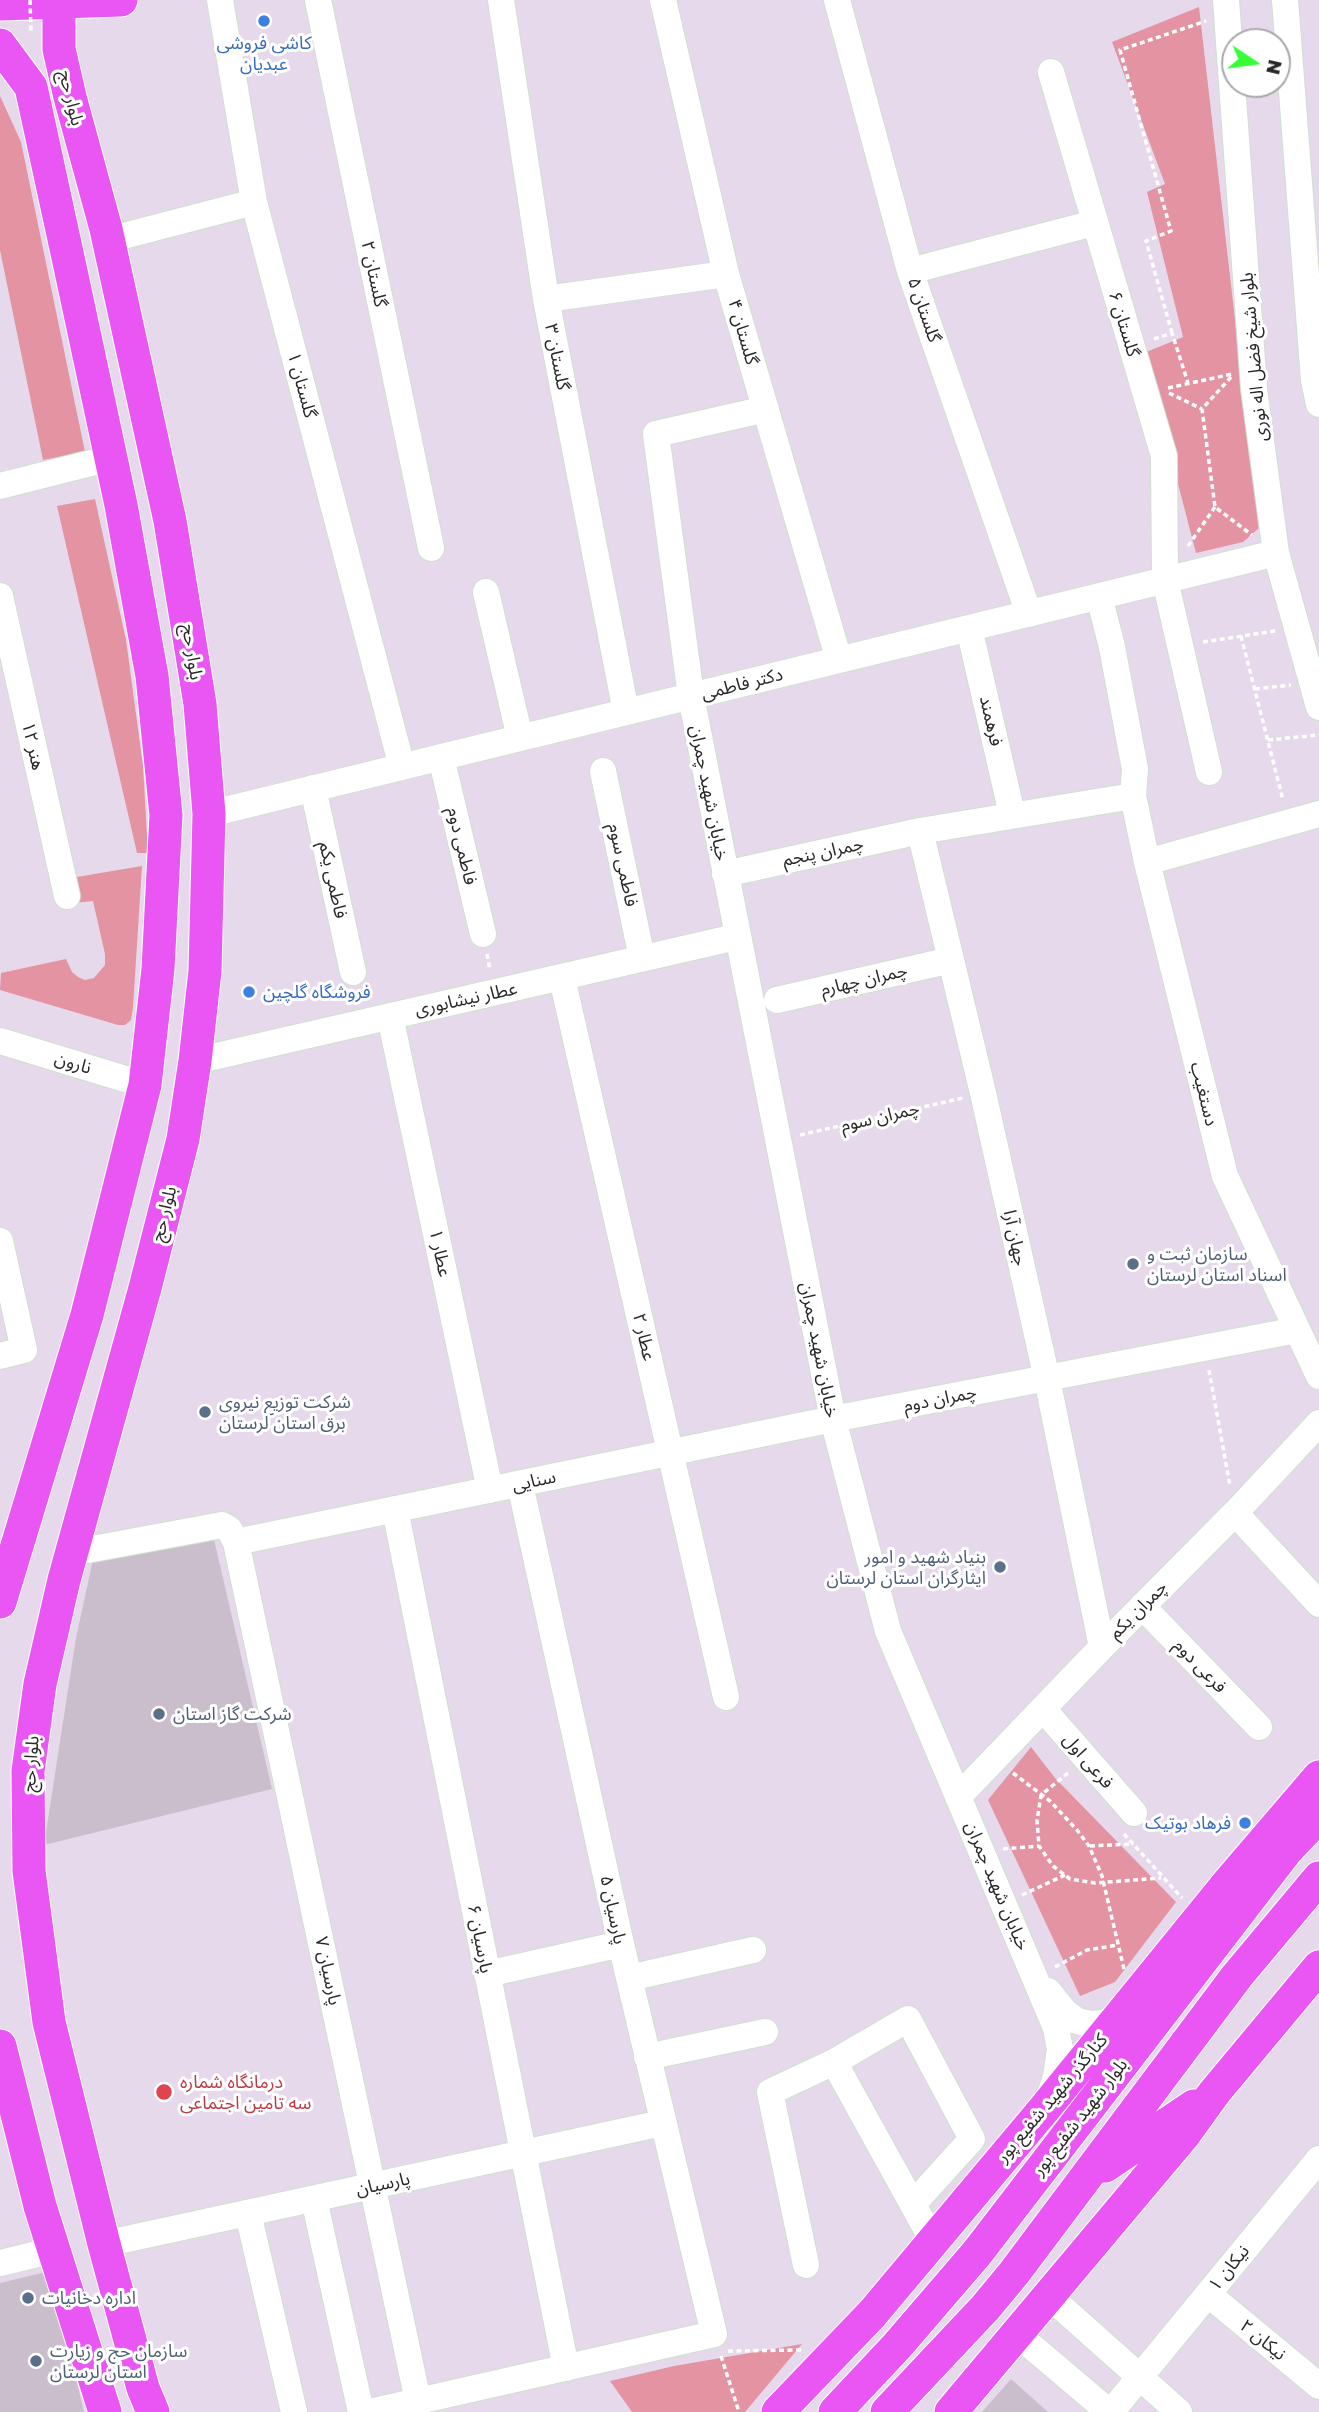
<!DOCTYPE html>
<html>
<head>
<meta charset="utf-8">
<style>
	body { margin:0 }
	#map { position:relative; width:1319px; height:2412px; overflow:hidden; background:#e6d9eb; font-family:"Golos Text",sans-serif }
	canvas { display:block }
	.north { position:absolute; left:1221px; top:28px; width:70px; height:70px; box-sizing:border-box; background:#fff; border:2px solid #a9a9a9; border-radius:50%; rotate:103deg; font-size:19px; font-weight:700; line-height:28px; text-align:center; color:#282828 }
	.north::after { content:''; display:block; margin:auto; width:24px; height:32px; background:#36fd34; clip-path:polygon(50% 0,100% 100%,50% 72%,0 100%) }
</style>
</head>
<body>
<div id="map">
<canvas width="1319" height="2412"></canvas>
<div class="north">N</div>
</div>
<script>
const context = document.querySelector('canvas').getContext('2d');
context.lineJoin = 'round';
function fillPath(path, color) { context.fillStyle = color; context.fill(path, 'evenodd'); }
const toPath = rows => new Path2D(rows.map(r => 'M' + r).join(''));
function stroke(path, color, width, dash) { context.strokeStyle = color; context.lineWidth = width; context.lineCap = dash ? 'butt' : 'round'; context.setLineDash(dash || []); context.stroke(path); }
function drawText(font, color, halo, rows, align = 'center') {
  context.font = font + ' "Golos Text","Noto Sans Arabic",sans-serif'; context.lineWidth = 6; context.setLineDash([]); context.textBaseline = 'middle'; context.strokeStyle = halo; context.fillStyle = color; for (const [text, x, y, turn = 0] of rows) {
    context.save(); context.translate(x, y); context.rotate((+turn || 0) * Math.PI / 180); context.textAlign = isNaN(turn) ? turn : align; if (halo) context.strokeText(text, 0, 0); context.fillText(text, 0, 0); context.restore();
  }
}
fillPath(toPath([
	[1199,7,1259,528,1243,542,1196,553,1144,353,1183,337,1147,192,1165,184,1112,42],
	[0,96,21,142,85,452,43,460,0,250],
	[95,499,126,640,143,766,148,853,137,853,57,506],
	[142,866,133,1007,131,1020,125,1025,118,1025,0,990,1,973,66,959,72,972,78,977,85,980,94,978,105,965,105,954,93,901,74,903,71,878],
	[1031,1747,1055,1778,1176,1902,1115,1982,1080,1996,988,1800],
	[802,2344,745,2412,632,2412,610,2381,674,2366]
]), '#e393a1');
fillPath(toPath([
	[212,1531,272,1789,44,1845,76,1638,94,1555],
	[50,2271,84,2412,0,2412,0,2283],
	[1011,2379,1048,2412,982,2412]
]), '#cabecc');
const minor = toPath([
	[220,0,254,202,402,767],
	[318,0,431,548],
	[501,0,546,299,626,712],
	[663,0,726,274,839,660],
	[837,0,910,271,1029,614],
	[1226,0,1254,389,1276,553,1319,707],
	[1285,0,1314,380,1319,404],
	[1051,72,1164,456,1165,580,1209,772],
	[108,240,254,202],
	[910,271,1094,223],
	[546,299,726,274],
	[766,409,656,434,691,696,833,1419,888,1631,1056,2028,1060,2049,1056,2077,1049,2098],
	[0,486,111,458],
	[486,592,520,738],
	[0,596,67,896],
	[1099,596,1112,647,1135,769,1133,796,1147,862,1225,1176,1319,1376],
	[969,628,1012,814],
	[441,757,483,934],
	[603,771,642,958],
	[313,788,353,972],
	[209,814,1276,553],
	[920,831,983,1093,1047,1379,1102,1647],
	[1147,862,1319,814],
	[725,874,920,831,1133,796],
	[562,978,726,1697],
	[777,1000,951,960],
	[390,1016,490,1490],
	[0,1041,145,1085],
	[195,1061,736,937],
	[0,1241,24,1350,0,1356],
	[395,1509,566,2368],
	[1235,1513,1319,1604],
	[236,1542,833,1419,1297,1330],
	[71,1553,222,1525,229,1529,236,1542,418,2401],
	[1142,1606,1259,1727],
	[1043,1709,1134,1813],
	[958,1797,1102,1647,1235,1513,1319,1423],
	[487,1974,621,1944],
	[629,1978,753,1950],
	[1048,1991,1065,2012,1077,2021,1091,2024,1104,2023,1121,2014],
	[647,2057,765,2032],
	[834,2062,908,2019,972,2139,913,2204],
	[314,2199,361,2412],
	[248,2213,294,2412],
	[104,2244,662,2123],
	[0,2263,54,2250],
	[806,2265,770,2092,834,2062,933,2241],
	[1208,2294,1319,2386],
	[1050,2297,1179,2412],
	[1017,2334,1109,2412],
	[370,2412,714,2334,621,1944,520,1484],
	[1111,2412,1319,2159]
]);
const major = toPath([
	[59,3,59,49,70,97,106,229,170,521,200,704,209,814,205,971,195,1061,183,1139,145,1288,64,1580,40,1684,28,1771,29,1871,49,2022,104,2244,143,2388,153,2412],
	[0,4,121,0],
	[0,45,31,87,69,262,121,505,152,676,166,815,158,969,145,1085,87,1315,0,1602],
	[0,2046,40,2206,105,2412],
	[1105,2166,1194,2106],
	[778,2412,872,2314,1045,2108,1229,1882,1319,1777],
	[835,2412,897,2346,977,2253,1286,1851,1319,1816],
	[887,2412,985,2308,1014,2273,1237,1976,1319,1878],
	[951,2412,1183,2136,1214,2093,1319,1967]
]);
stroke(minor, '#cee1ce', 28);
stroke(major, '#fff', 35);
stroke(toPath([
	[1172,333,1146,241,1171,231,1120,50,1206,21],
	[1154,339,1172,333,1188,383],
	[1231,377,1202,409,1215,507,1252,535],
	[1168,388,1232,374],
	[1169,393,1202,409],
	[1188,546,1215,507],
	[1241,636,1283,800],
	[1203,642,1275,631],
	[1255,689,1291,685],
	[1268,740,1319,735],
	[487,954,490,970],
	[800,1135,963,1098],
	[1209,1370,1230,1486],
	[1013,1773,1050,1801,1077,1830,1089,1846,1102,1876,1124,1969],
	[1068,1773,1041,1795,1037,1821,1039,1846,1053,1866,1070,1879,1095,1883,1161,1878],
	[1124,1834,1182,1898],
	[1090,1846,1133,1844],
	[1003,1849,1039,1846],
	[1022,1895,1065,1875],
	[1055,1967,1087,1950,1118,1945],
	[728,2351,801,2350],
	[721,2356,739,2412]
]), '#fff', 3.5, [5, 3.5]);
stroke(minor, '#fff', 26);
stroke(major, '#ea56f3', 33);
stroke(toPath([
	[30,0,31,32]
]), '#fff', 3.5, [5, 3.5]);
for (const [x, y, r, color] of [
	[264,21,7,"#3f7fe0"],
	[249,992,7,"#3f7fe0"],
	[1133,1264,7,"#5c6f8a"],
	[205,1412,7,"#5c6f8a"],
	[1000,1567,7,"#5c6f8a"],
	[159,1714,7,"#5c6f8a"],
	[1245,1823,7,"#3f7fe0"],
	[164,2092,9,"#e0444e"],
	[28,2298,7,"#5c6f8a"],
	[36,2361,7,"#5c6f8a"]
]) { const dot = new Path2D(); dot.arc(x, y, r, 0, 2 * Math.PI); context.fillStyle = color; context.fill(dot); stroke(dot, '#fff', 2.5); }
drawText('18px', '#366cbe', '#fff', [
	["کاشی فروشی",264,43],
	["عبدیان",264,64],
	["فروشگاه گلچین",263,992,"left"],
	["فرهاد بوتیک",1231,1823,"right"]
]);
drawText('18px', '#282828', '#fff', [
	["بلوار حج",71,98,76],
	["گلستان ۲",374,274,78],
	["گلستان ۵",924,310,71],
	["گلستان ۶",1124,324,73],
	["گلستان ۴",743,332,74],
	["گلستان ۳",557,357,79],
	["بلوار شیخ فضل اله نوری",1254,357,-95],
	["گلستان ۱",302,385,75],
	["بلوار حج",192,652,81],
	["دکتر فاطمی",742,684,-14],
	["فرهمند",991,721,77],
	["هنر ۱۲",33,746,77],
	["خیابان شهید چمران",709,793,79],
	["فاطمی دوم",462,846,77],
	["چمران پنجم",823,852,-12],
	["فاطمی سوم",623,865,78],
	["فاطمی یکم",333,880,78],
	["چمران چهارم",864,980,-13],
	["عطار نیشابوری",466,999,-12],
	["نارون",73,1063,17],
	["دستغیب",1204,1094,76],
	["چمران سوم",880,1117,-13],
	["بلوار حج",164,1214,-76],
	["جهان آرا",1015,1238,78],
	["عطار ۱",440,1253,78],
	["عطار ۲",644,1337,77],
	["خیابان شهید چمران",819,1350,79],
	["چمران دوم",940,1399,-11],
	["سنایی",534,1481,-12],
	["چمران یکم",1138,1610,-45],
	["فرعی دوم",1200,1666,46],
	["فرعی اول",1088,1761,49],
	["بلوار حج",31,1764,-86],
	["خیابان شهید چمران",997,1886,67],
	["پارسیان ۵",613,1910,78],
	["پارسیان ۶",480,1939,79],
	["پارسیان ۷",328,1971,78],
	["کنارگذر شهید شفیع پور",1052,2098,-50],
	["بلوار شهید شفیع پور",1080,2117,-52],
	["پارسیان",383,2184,-12],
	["نیکان ۱",1229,2268,-51],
	["نیکان ۲",1263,2340,39]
]);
drawText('18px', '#4e5e75', '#fff', [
	["سازمان ثبت و",1147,1254],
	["اسناد استان لرستان",1147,1275],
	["شرکت توزیع نیروی",219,1402],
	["برق استان لرستان",219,1423],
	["بنیاد شهید و امور",986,1557,"right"],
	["ایثارگران استان لرستان",986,1578,"right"],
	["شرکت گاز استان",173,1714],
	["اداره دخانیات",42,2298],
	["سازمان حج و زیارت",50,2351],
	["استان لرستان",50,2372]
], 'left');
drawText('18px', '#be3a42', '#fff', [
	["درمانگاه شماره",180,2082],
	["سه تامین اجتماعی",180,2103]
], 'left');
</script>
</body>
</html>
